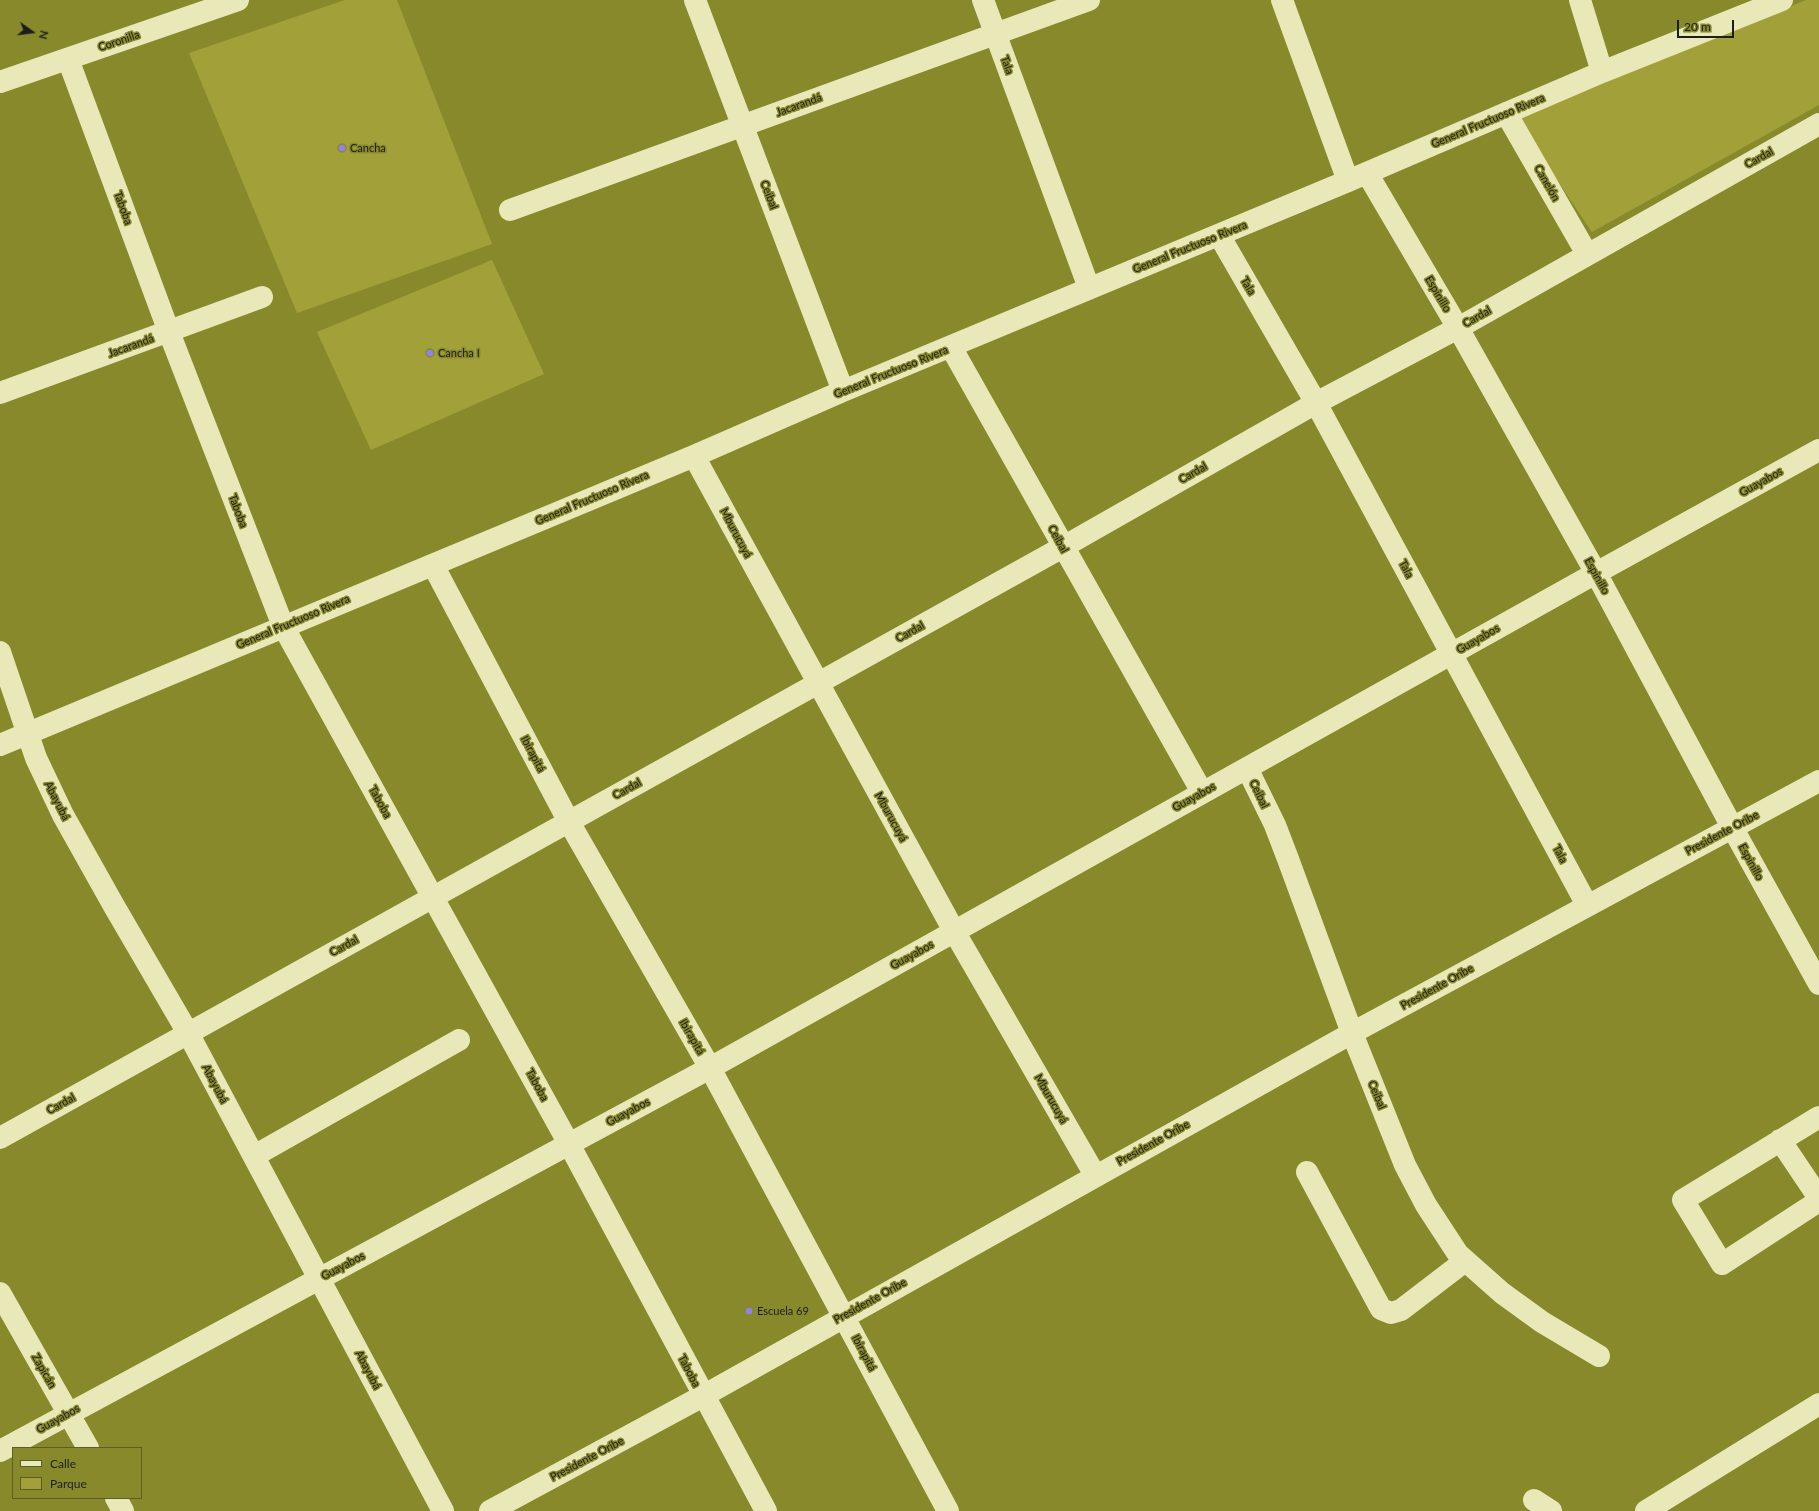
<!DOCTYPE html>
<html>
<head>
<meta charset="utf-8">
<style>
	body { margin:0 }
	#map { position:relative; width:1819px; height:1511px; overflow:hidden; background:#88892b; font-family:Lato,sans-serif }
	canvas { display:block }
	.legend { position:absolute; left:12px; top:1447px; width:130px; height:52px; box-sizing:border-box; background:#88892b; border:1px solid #5d5e25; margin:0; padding:5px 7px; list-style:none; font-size:12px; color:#1d1d1d }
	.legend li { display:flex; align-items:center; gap:8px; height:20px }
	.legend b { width:20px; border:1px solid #5d5e25 }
	.north { position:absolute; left:12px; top:12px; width:40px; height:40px; -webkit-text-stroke:3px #88892b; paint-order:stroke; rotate:104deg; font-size:11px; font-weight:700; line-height:16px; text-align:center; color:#1d1d1d }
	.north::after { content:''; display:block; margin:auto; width:14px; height:18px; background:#1d1d1d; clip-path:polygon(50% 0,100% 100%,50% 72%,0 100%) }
	.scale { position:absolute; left:1677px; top:20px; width:57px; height:18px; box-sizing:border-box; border:2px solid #1d1d1d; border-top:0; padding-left:5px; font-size:12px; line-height:14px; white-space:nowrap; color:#1d1d1d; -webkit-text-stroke:3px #88892b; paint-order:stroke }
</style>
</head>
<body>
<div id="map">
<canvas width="1819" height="1511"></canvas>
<ul class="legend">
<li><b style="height:5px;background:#e8e8b9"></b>Calle</li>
<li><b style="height:11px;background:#a2a139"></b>Parque</li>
</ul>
<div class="north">N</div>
<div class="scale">20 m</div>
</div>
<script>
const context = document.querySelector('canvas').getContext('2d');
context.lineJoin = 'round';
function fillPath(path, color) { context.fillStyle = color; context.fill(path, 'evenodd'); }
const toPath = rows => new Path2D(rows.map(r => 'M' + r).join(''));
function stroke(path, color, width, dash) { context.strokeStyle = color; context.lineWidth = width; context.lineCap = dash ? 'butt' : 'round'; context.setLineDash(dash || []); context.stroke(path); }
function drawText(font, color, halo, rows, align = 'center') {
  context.font = font + ' Lato,sans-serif'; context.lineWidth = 3; context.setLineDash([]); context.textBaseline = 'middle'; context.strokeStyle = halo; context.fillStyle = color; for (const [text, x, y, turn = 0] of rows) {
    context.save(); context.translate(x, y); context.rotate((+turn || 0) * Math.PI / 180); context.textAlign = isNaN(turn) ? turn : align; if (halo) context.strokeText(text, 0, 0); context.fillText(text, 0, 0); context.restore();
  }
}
fillPath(toPath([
	[345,0,397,0,492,244,297,313,189,53],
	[1806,0,1819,0,1819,105,1592,232,1515,118],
	[492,260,544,374,371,450,317,332]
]), '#a2a139');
stroke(toPath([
	[695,0,843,391],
	[983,0,1089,288],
	[1282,0,1348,181],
	[1580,0,1602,72],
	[68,59,169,332,283,626,569,1144,766,1511],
	[0,82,238,0],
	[1506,113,1587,254],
	[1367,173,1458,328,1596,573,1732,827,1819,984],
	[510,210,1089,0],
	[1219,235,1316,403,1587,905],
	[951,347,1202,792],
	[0,393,262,297],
	[694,456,954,931,1095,1175],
	[433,565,569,822,710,1068,948,1511],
	[0,652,36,758,63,815,114,906,188,1033,443,1511],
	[0,745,694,456,843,391,1348,181,1602,72,1782,0],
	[1247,768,1275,825,1288,859,1352,1033,1405,1165,1426,1205,1458,1254,1502,1293,1542,1322,1599,1356],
	[1819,1117,1683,1200,1722,1264,1819,1201],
	[0,1138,1063,547,1316,403,1458,328,1819,124],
	[1780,1140,1819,1198],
	[254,1156,459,1040],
	[1307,1172,1381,1309,1391,1313,1401,1310,1465,1261],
	[0,1293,88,1448],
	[0,1451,710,1068,1596,573,1819,450],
	[116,1498,123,1511],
	[1534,1500,1551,1511],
	[490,1511,703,1396,1352,1033,1819,781],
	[1646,1511,1819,1404]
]), '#e8e8b9', 22);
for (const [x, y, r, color] of [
	[342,148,4,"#9281ee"],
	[430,353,4,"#9281ee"],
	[749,1311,4,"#9281ee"]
]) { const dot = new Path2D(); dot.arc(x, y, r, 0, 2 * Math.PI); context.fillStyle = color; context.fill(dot); stroke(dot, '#88892b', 1.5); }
drawText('11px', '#1d1d1d', '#88892b', [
	["Coronilla",119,41,-19],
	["Tala",1007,65,70],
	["Jacarandá",799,105,-20],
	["General Fructuoso Rivera",1488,121,-23],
	["Cardal",1759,158,-29],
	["Canelón",1547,183,60],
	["Ceibal",769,195,69],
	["Taboba",123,208,70],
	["General Fructuoso Rivera",1190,247,-22],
	["Tala",1248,286,60],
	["Espinillo",1438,294,59],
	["Cardal",1477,317,-30],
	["Jacarandá",131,346,-20],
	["General Fructuoso Rivera",891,372,-22],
	["Cardal",1193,473,-30],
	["Guayabos",1761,482,-29],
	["General Fructuoso Rivera",592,498,-23],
	["Taboba",238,511,69],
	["Mburucuyá",736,533,62],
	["Ceibal",1058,539,61],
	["Tala",1406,569,62],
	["Espinillo",1597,576,61],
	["General Fructuoso Rivera",293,622,-23],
	["Cardal",910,632,-29],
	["Guayabos",1478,639,-30],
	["Ibirapitá",533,754,62],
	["Cardal",627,789,-29],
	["Ceibal",1259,794,64],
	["Guayabos",1194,797,-29],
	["Abayubá",57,801,63],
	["Taboba",380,802,61],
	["Mburucuyá",891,817,61],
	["Presidente Oribe",1722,833,-28],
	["Tala",1560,854,62],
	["Espinillo",1751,862,61],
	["Cardal",344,946,-29],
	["Guayabos",912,955,-29],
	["Presidente Oribe",1437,987,-29],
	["Ibirapitá",692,1037,60],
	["Abayubá",215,1084,62],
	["Taboba",537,1085,61],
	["Ceibal",1377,1095,68],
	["Mburucuyá",1051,1099,60],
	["Cardal",61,1104,-29],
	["Guayabos",628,1112,-28],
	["Presidente Oribe",1153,1143,-29],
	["Guayabos",343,1266,-28],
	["Presidente Oribe",870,1301,-29],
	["Ibirapitá",864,1353,62],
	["Abayubá",368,1370,62],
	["Zapicán",44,1371,60],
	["Taboba",689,1371,62],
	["Guayabos",58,1419,-29],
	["Presidente Oribe",587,1459,-28]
]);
drawText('11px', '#1d1d1d', '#88892b', [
	["Cancha",350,148],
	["Cancha I",438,353],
	["Escuela 69",757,1311]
], 'left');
</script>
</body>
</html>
